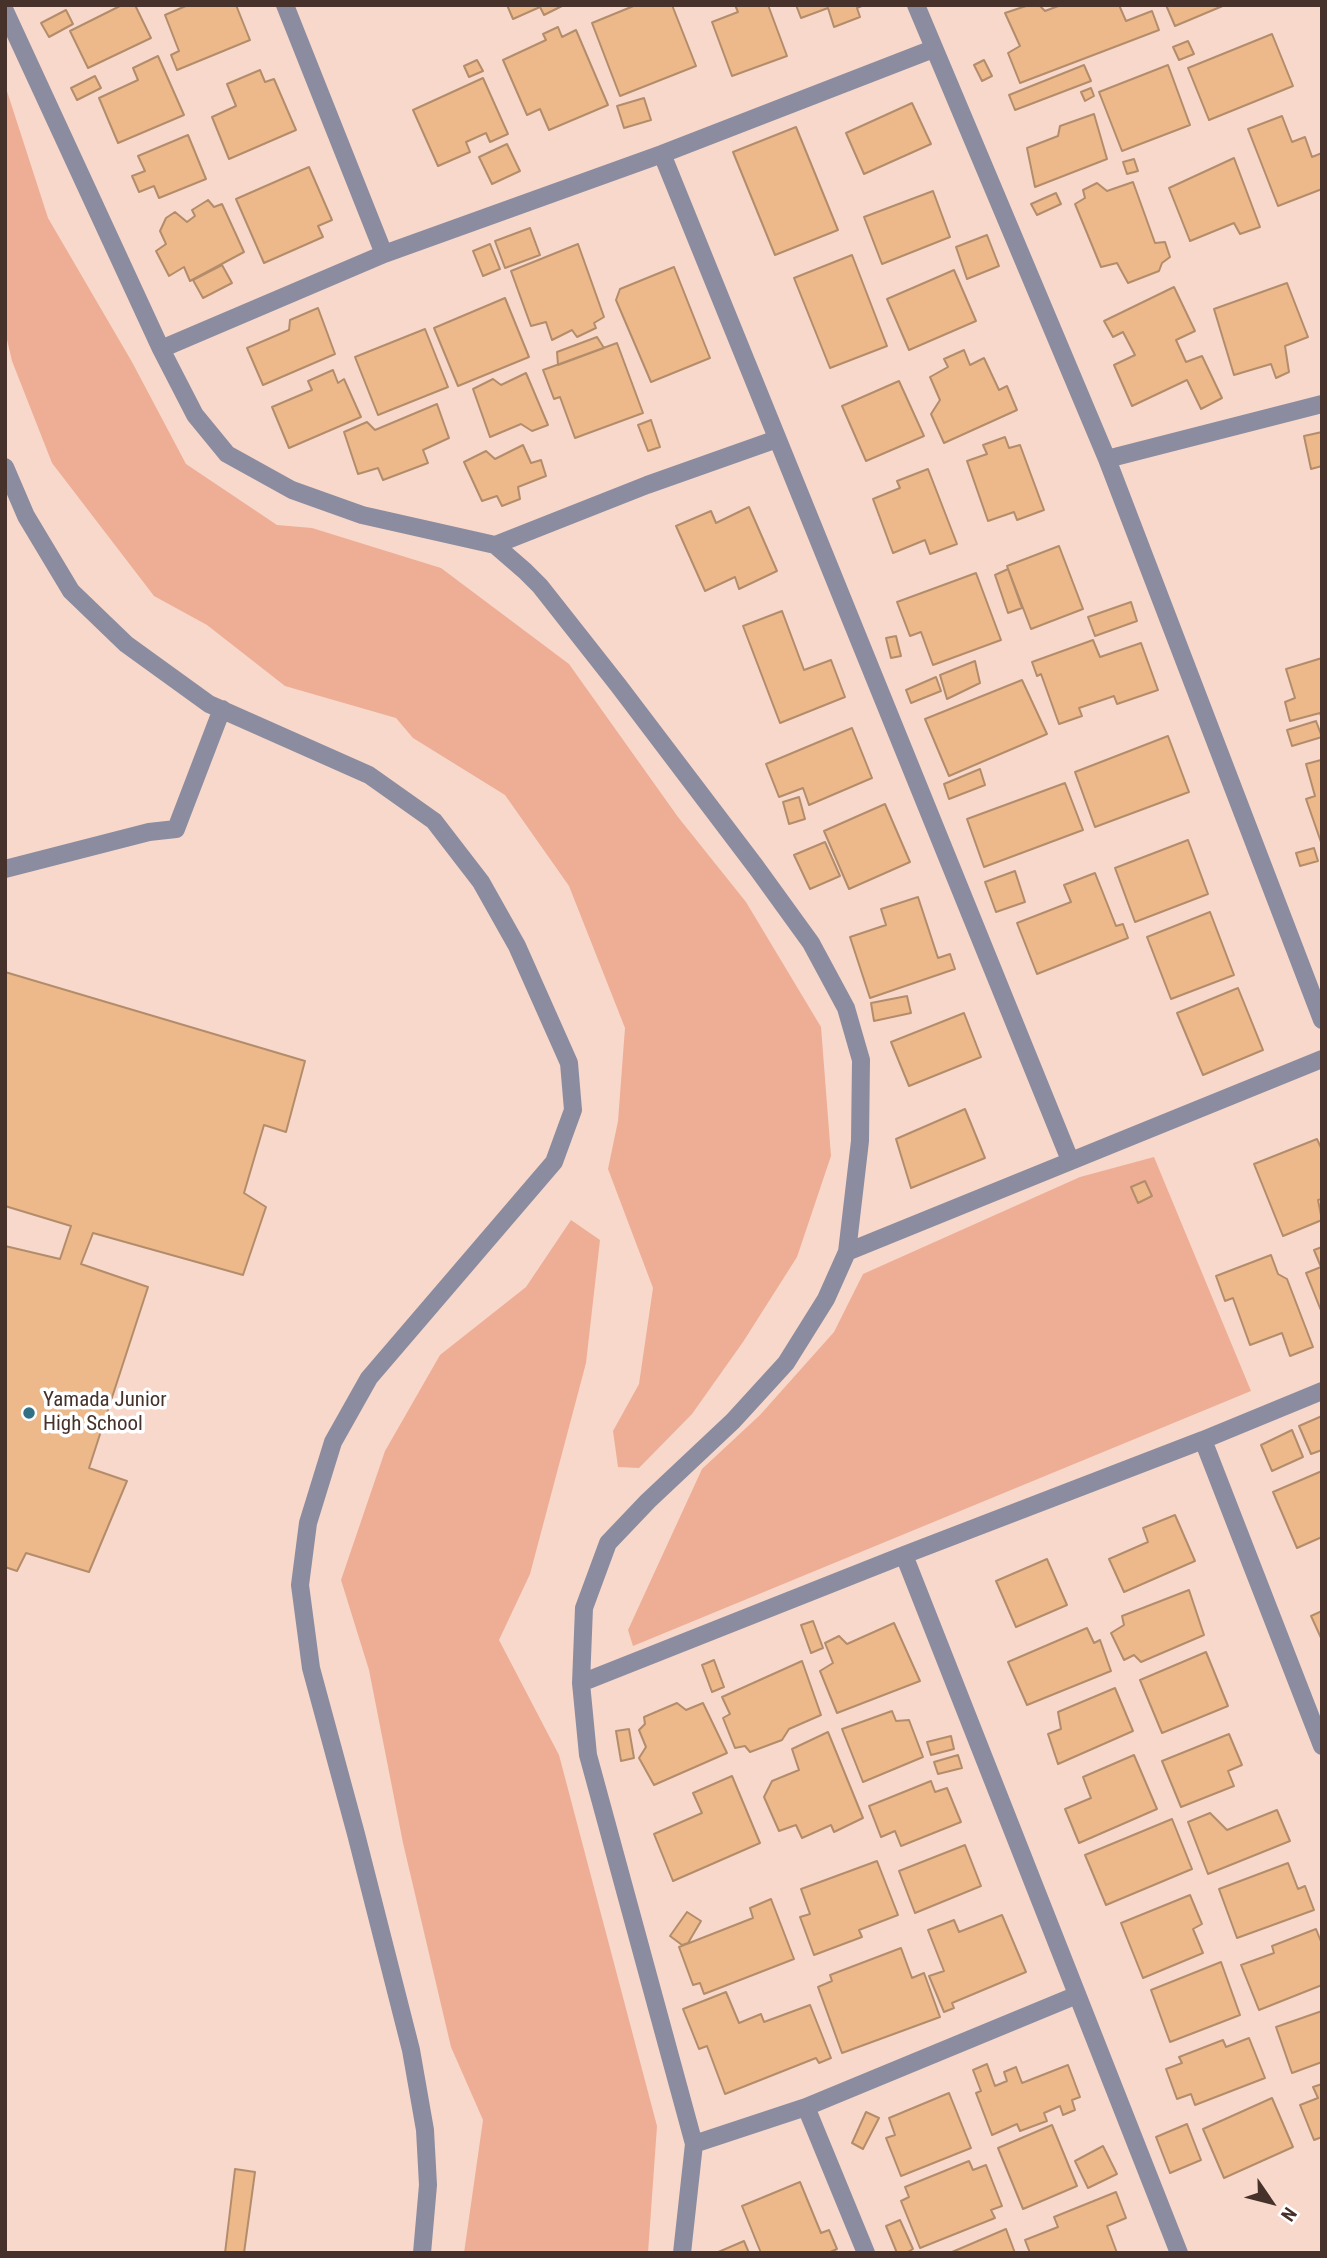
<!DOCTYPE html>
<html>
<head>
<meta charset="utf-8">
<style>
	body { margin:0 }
	#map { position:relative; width:1327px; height:2258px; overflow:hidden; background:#f8d8cb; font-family:"Roboto Condensed",sans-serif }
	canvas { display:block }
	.frame { position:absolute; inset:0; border:7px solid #46322a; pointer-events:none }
	.north { position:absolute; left:1236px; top:2167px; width:70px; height:70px; -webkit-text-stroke:5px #fff; paint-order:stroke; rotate:125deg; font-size:19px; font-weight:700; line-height:28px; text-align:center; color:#46322a }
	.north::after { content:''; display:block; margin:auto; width:24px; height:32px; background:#46322a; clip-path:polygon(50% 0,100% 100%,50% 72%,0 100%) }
</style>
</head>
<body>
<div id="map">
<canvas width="1327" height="2258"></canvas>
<div class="frame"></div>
<div class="north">N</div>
</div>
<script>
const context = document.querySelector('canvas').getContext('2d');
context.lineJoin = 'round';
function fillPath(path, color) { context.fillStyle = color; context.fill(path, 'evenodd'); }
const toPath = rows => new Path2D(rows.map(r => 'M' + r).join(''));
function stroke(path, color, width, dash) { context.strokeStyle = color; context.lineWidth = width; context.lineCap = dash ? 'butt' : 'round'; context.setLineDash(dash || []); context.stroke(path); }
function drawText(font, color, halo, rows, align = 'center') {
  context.font = font + ' "Roboto Condensed",sans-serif'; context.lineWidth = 7; context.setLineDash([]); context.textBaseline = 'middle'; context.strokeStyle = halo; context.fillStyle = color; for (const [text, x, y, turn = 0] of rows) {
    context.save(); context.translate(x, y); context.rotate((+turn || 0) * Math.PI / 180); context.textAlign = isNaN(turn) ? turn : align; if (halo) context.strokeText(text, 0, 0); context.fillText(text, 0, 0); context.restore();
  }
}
fillPath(toPath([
	[5,85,48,218,132,362,186,464,277,525,312,528,441,568,569,664,678,817,746,902,821,1027,831,1156,797,1257,743,1342,692,1414,639,1468,618,1467,613,1431,639,1384,653,1288,608,1169,618,1121,625,1028,569,886,505,795,413,738,396,718,285,686,207,625,154,596,52,463,12,361,5,331],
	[1154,1157,1251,1391,633,1646,628,1630,702,1469,760,1415,834,1332,863,1274,1080,1177],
	[571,1220,600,1240,586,1363,530,1574,499,1640,559,1755,657,2126,648,2253,464,2253,483,2120,451,2047,403,1843,369,1670,341,1580,385,1451,440,1355,526,1287]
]), '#edae95');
const building = toPath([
	[122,5,135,5,151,38,88,68,70,31,122,5],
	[188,5,236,5,250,40,177,70,171,55,179,51,165,15,188,5],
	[507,5,564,5,544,15,540,7,513,19,507,5],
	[636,5,672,5,696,66,620,96,592,23,636,5],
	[735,5,768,5,787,56,732,76,712,22,738,12,735,5],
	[796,5,864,5,857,8,860,17,834,27,828,8,801,18,796,5],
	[1029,5,1039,5,1045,11,1061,5,1119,5,1126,21,1152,11,1159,30,1020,83,1008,53,1020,46,1005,13,1029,5],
	[1166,5,1225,5,1175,26,1166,5],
	[66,10,73,24,49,37,41,23,66,10],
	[558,27,562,37,576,30,608,105,549,130,540,109,527,115,503,60,546,40,543,34,558,27],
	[1272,34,1293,86,1209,120,1188,68,1272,34],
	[1188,41,1194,54,1179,60,1173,47,1188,41],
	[158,56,184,115,118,143,99,98,138,80,133,68,158,56],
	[477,60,483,71,469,77,464,66,477,60],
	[984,60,992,76,982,81,974,65,984,60],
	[1084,65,1091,81,1015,110,1009,95,1084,65],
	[1168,65,1190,125,1122,151,1099,92,1168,65],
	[260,70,265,82,274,79,296,130,229,159,212,117,236,106,227,84,260,70],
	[95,76,101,88,77,100,71,88,95,76],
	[483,78,508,134,490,142,486,133,466,142,470,152,438,166,413,110,483,78],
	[1091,88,1094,96,1085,101,1081,92,1091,88],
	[644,98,651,120,624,128,617,106,644,98],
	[912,103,931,144,864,174,846,133,912,103],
	[1094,114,1107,159,1035,187,1027,148,1058,136,1060,126,1094,114],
	[1282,116,1292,142,1305,137,1312,157,1322,153,1322,189,1278,206,1248,129,1282,116],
	[796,127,838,230,775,255,733,152,796,127],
	[188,135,206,179,159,198,154,186,139,192,132,176,145,171,138,156,188,135],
	[507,144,520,171,492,184,479,157,507,144],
	[1234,158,1260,227,1240,234,1234,223,1190,241,1169,188,1234,158],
	[1134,159,1138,171,1127,174,1123,162,1134,159],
	[309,167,332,220,318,226,323,237,264,263,236,199,309,167],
	[1133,182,1155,243,1165,242,1170,257,1162,263,1159,271,1128,283,1117,263,1101,267,1075,204,1085,198,1083,190,1097,183,1107,191,1133,182],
	[933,191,950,237,882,264,864,217,933,191],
	[1056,193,1061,204,1037,215,1031,204,1056,193],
	[208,200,214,207,222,204,244,252,190,281,184,267,169,276,156,251,166,244,160,231,166,218,175,212,187,222,195,216,192,210,208,200],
	[530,228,540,255,505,268,495,241,530,228],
	[987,235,999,266,967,279,956,247,987,235],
	[490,244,500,269,483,276,473,251,490,244],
	[578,244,604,317,594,323,596,328,577,337,572,330,552,340,546,322,531,326,511,271,578,244],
	[852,255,887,346,830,368,794,278,852,255],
	[222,265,232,283,203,298,193,280,222,265],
	[674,267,710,358,651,382,616,300,620,289,674,267],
	[954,270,976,321,909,350,887,299,954,270],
	[1287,283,1308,337,1285,346,1289,372,1276,378,1271,364,1234,375,1214,309,1287,283],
	[1174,287,1195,331,1176,340,1186,362,1202,356,1222,398,1201,409,1187,380,1132,406,1114,365,1135,355,1123,332,1113,337,1104,321,1174,287],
	[505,298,529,357,458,386,434,328,505,298],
	[318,308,335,354,263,385,247,348,289,330,290,320,318,308],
	[425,329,448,387,378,415,355,357,425,329],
	[597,337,604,348,558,365,557,352,597,337],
	[617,343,643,413,575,438,560,397,554,399,543,370,617,343],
	[964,350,970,365,984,358,999,390,1007,386,1017,410,944,443,931,414,940,400,930,377,948,367,944,359,964,350],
	[333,370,338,383,344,379,361,417,289,448,272,407,312,390,308,381,333,370],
	[526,373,548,425,532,431,521,424,490,437,473,389,493,379,501,385,526,373],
	[899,381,924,436,866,461,842,406,899,381],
	[437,404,449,438,423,450,428,463,383,480,378,468,358,474,344,432,367,422,375,430,437,404],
	[651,420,660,447,648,451,638,425,651,420],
	[1322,432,1322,466,1311,469,1304,436,1322,432],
	[1005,437,1009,448,1020,445,1044,510,1017,520,1014,512,988,521,967,461,987,454,983,445,1005,437],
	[523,445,531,463,541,460,546,476,518,487,520,499,502,506,497,496,482,501,464,462,486,451,495,459,523,445],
	[928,469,957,544,930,554,925,540,893,553,873,499,900,488,897,481,928,469],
	[749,507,777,571,739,589,735,577,705,591,676,526,711,511,716,523,749,507],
	[1059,546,1083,609,1031,629,1007,566,1059,546],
	[1008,569,1022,608,1008,613,995,575,1008,569],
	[976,573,1001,640,933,665,921,632,910,636,897,602,976,573],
	[1131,602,1137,621,1095,636,1088,617,1131,602],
	[782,611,804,670,831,660,845,697,780,723,743,626,782,611],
	[896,636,901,656,891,658,886,638,896,636],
	[1093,640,1100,657,1141,643,1158,690,1117,704,1114,696,1079,708,1082,716,1059,724,1041,674,1037,676,1032,662,1093,640],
	[1322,658,1322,719,1320,713,1290,721,1285,702,1295,698,1286,669,1322,658],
	[975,661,980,683,947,699,940,675,975,661],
	[936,677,941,691,911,703,906,690,936,677],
	[1022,680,1047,734,949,776,925,719,1022,680],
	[1316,721,1322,737,1292,746,1287,730,1316,721],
	[852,728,872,778,809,805,803,788,779,797,766,764,852,728],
	[1168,736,1189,792,1095,827,1075,772,1168,736],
	[1321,760,1322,763,1322,845,1306,799,1315,796,1306,764,1321,760],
	[980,769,985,785,949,799,944,784,980,769],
	[1065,783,1083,830,984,867,967,819,1065,783],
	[799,797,805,819,789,824,783,802,799,797],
	[885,804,910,862,849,889,824,831,885,804],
	[1188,840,1208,894,1135,922,1115,868,1188,840],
	[825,842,840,876,810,889,794,855,825,842],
	[1314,848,1318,861,1300,866,1296,853,1314,848],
	[1015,871,1025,902,996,912,985,882,1015,871],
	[1095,873,1116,926,1123,924,1128,938,1037,974,1017,923,1071,902,1064,885,1095,873],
	[918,897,938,958,950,954,955,969,870,998,850,937,886,925,881,909,918,897],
	[1210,912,1234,975,1171,999,1147,937,1210,912],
	[5,972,305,1061,286,1132,264,1125,244,1193,266,1207,243,1275,93,1233,81,1264,148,1287,89,1468,127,1481,89,1572,26,1553,17,1571,5,1567,5,1246,60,1259,71,1226,5,1206,5,972],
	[1238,988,1263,1050,1203,1075,1177,1013,1238,988],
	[907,996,911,1013,874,1021,871,1003,907,996],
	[964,1013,981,1057,909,1086,891,1042,964,1013],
	[965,1109,985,1158,911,1188,896,1139,965,1109],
	[1317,1139,1322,1150,1322,1199,1318,1200,1322,1220,1283,1236,1254,1164,1317,1139],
	[1145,1181,1152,1196,1138,1203,1131,1187,1145,1181],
	[1322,1247,1322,1267,1321,1267,1314,1250,1322,1247],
	[1271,1255,1278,1274,1287,1279,1313,1347,1290,1356,1282,1333,1250,1345,1233,1298,1225,1301,1216,1276,1271,1255],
	[1321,1267,1322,1267,1322,1313,1306,1273,1321,1267],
	[1322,1416,1322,1450,1311,1454,1299,1426,1322,1416],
	[1292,1430,1303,1457,1272,1471,1261,1445,1292,1430],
	[1322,1471,1322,1537,1297,1548,1273,1492,1322,1471],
	[1175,1515,1195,1561,1124,1592,1109,1559,1148,1542,1143,1528,1175,1515],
	[1047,1559,1067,1605,1016,1627,996,1581,1047,1559],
	[1189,1590,1204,1635,1141,1662,1134,1655,1124,1660,1111,1633,1124,1625,1122,1616,1189,1590],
	[1322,1611,1322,1640,1311,1616,1322,1611],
	[813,1621,823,1648,811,1653,801,1625,813,1621],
	[894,1623,920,1681,837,1713,820,1671,833,1663,825,1643,839,1636,847,1644,894,1623],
	[1087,1628,1094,1643,1100,1640,1111,1671,1027,1705,1008,1662,1087,1628],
	[1206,1652,1228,1706,1162,1733,1140,1680,1206,1652],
	[714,1660,724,1687,712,1692,702,1665,714,1660],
	[802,1661,821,1715,789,1729,782,1740,750,1752,745,1746,735,1748,723,1718,730,1714,722,1697,802,1661],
	[1115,1688,1133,1731,1058,1764,1048,1734,1061,1729,1058,1712,1115,1688],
	[677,1703,686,1710,703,1703,727,1753,654,1785,639,1758,646,1747,639,1730,645,1724,644,1717,677,1703],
	[892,1711,896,1721,909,1720,923,1757,863,1782,842,1729,892,1711],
	[629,1729,634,1758,621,1761,616,1731,629,1729],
	[828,1732,863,1818,834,1832,831,1825,802,1838,796,1825,779,1831,764,1797,772,1781,799,1770,792,1749,828,1732],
	[1229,1734,1242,1765,1228,1771,1234,1786,1181,1807,1162,1761,1229,1734],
	[951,1736,954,1749,931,1755,927,1742,951,1736],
	[958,1755,962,1768,938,1774,934,1762,958,1755],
	[1134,1755,1157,1809,1079,1843,1065,1809,1091,1798,1083,1777,1134,1755],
	[732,1776,760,1843,673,1881,654,1834,702,1813,693,1793,732,1776],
	[931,1781,935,1792,947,1788,961,1822,901,1846,895,1831,881,1837,869,1806,931,1781],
	[1277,1810,1290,1841,1208,1874,1188,1822,1210,1813,1227,1830,1277,1810],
	[1172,1819,1192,1869,1106,1905,1085,1855,1172,1819],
	[965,1845,981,1886,915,1913,899,1871,965,1845],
	[877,1861,898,1915,859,1930,862,1937,814,1955,800,1917,810,1914,801,1889,877,1861],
	[1288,1863,1298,1889,1305,1886,1314,1910,1237,1938,1219,1889,1288,1863],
	[1190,1895,1202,1924,1193,1929,1203,1953,1143,1978,1121,1923,1190,1895],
	[771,1899,794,1959,704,1994,700,1983,693,1985,679,1947,753,1918,750,1908,771,1899],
	[687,1912,701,1921,688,1943,682,1945,670,1936,687,1912],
	[1002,1915,1026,1972,952,2003,954,2008,944,2012,929,1976,944,1971,928,1930,954,1920,959,1932,1002,1915],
	[1316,1929,1322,1944,1322,1985,1259,2010,1241,1965,1274,1953,1272,1946,1316,1929],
	[901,1948,912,1978,924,1973,940,2017,842,2053,818,1987,832,1981,830,1975,901,1948],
	[1221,1962,1240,2015,1170,2042,1151,1990,1221,1962],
	[726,1992,739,2023,761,2014,764,2022,810,2005,831,2058,819,2063,816,2058,725,2094,707,2046,699,2049,683,2009,726,1992],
	[1322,2011,1322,2062,1292,2073,1276,2027,1322,2011],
	[1249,2038,1265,2078,1195,2105,1191,2094,1177,2099,1166,2069,1182,2063,1179,2057,1223,2040,1226,2047,1249,2038],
	[987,2064,995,2086,1007,2081,1004,2072,1016,2067,1022,2083,1068,2065,1080,2097,1072,2100,1075,2110,1063,2115,1060,2106,1044,2113,1047,2121,1020,2131,1017,2124,992,2135,976,2093,981,2091,973,2070,987,2064],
	[1322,2084,1322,2137,1314,2140,1300,2105,1318,2098,1313,2087,1322,2084],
	[949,2093,971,2148,901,2176,886,2138,895,2135,889,2118,949,2093],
	[1272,2098,1293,2147,1224,2178,1203,2129,1272,2098],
	[866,2112,879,2118,863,2149,852,2143,866,2112],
	[1187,2124,1201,2160,1170,2173,1156,2137,1187,2124],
	[1052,2125,1077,2186,1023,2209,998,2148,1052,2125],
	[1103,2146,1117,2174,1088,2188,1075,2161,1103,2146],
	[969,2161,973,2170,986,2165,1002,2206,991,2210,995,2218,920,2248,901,2201,909,2197,905,2187,969,2161],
	[235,2169,255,2172,244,2253,225,2253,235,2169],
	[800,2182,821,2233,829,2230,837,2249,828,2253,761,2253,742,2206,800,2182],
	[1116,2192,1126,2218,1107,2226,1117,2253,1030,2253,1025,2240,1058,2227,1054,2217,1116,2192],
	[900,2220,913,2249,906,2253,897,2253,886,2226,900,2220],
	[1006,2229,1015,2253,953,2253,952,2252,1006,2229],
	[744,2241,749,2253,716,2253,744,2241]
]);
fillPath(building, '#edb98a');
stroke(building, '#b38d6b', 2);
stroke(toPath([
	[285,5,384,254],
	[916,5,1107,459,1322,1020],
	[5,11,161,349,195,415,227,454,292,490,362,515,495,545,525,571,540,586,618,685,756,867,811,943,846,1008,861,1060,860,1141,847,1252,826,1299,786,1363,733,1421,648,1501,608,1543,584,1608,581,1683,588,1755,694,2144,682,2253],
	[662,154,1070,1160],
	[161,349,384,254,662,154,933,49],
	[1107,459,1322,404],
	[5,467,26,516,71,591,126,644,209,704,369,775,434,821,481,882,517,946,569,1063,573,1110,554,1162,369,1378,333,1442,308,1523,300,1585,311,1668,356,1834,411,2050,425,2130,428,2185,422,2253],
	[495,545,647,485,777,439],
	[5,869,149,832,176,829,222,709],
	[847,1252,1322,1059],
	[1203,1440,1322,1746],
	[904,1555,1179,2253],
	[581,1683,904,1555,1203,1440,1322,1391],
	[806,2107,866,2253],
	[694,2144,806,2107,1077,1995]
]), '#8b8ca0', 18);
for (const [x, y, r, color] of [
	[29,1413,7,"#317085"]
]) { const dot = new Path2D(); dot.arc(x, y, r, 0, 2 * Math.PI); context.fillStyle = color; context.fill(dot); stroke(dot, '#fff', 2.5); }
drawText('21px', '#46322a', '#fff', [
	["Yamada Junior",43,1401],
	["High School",43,1425]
], 'left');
</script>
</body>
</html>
